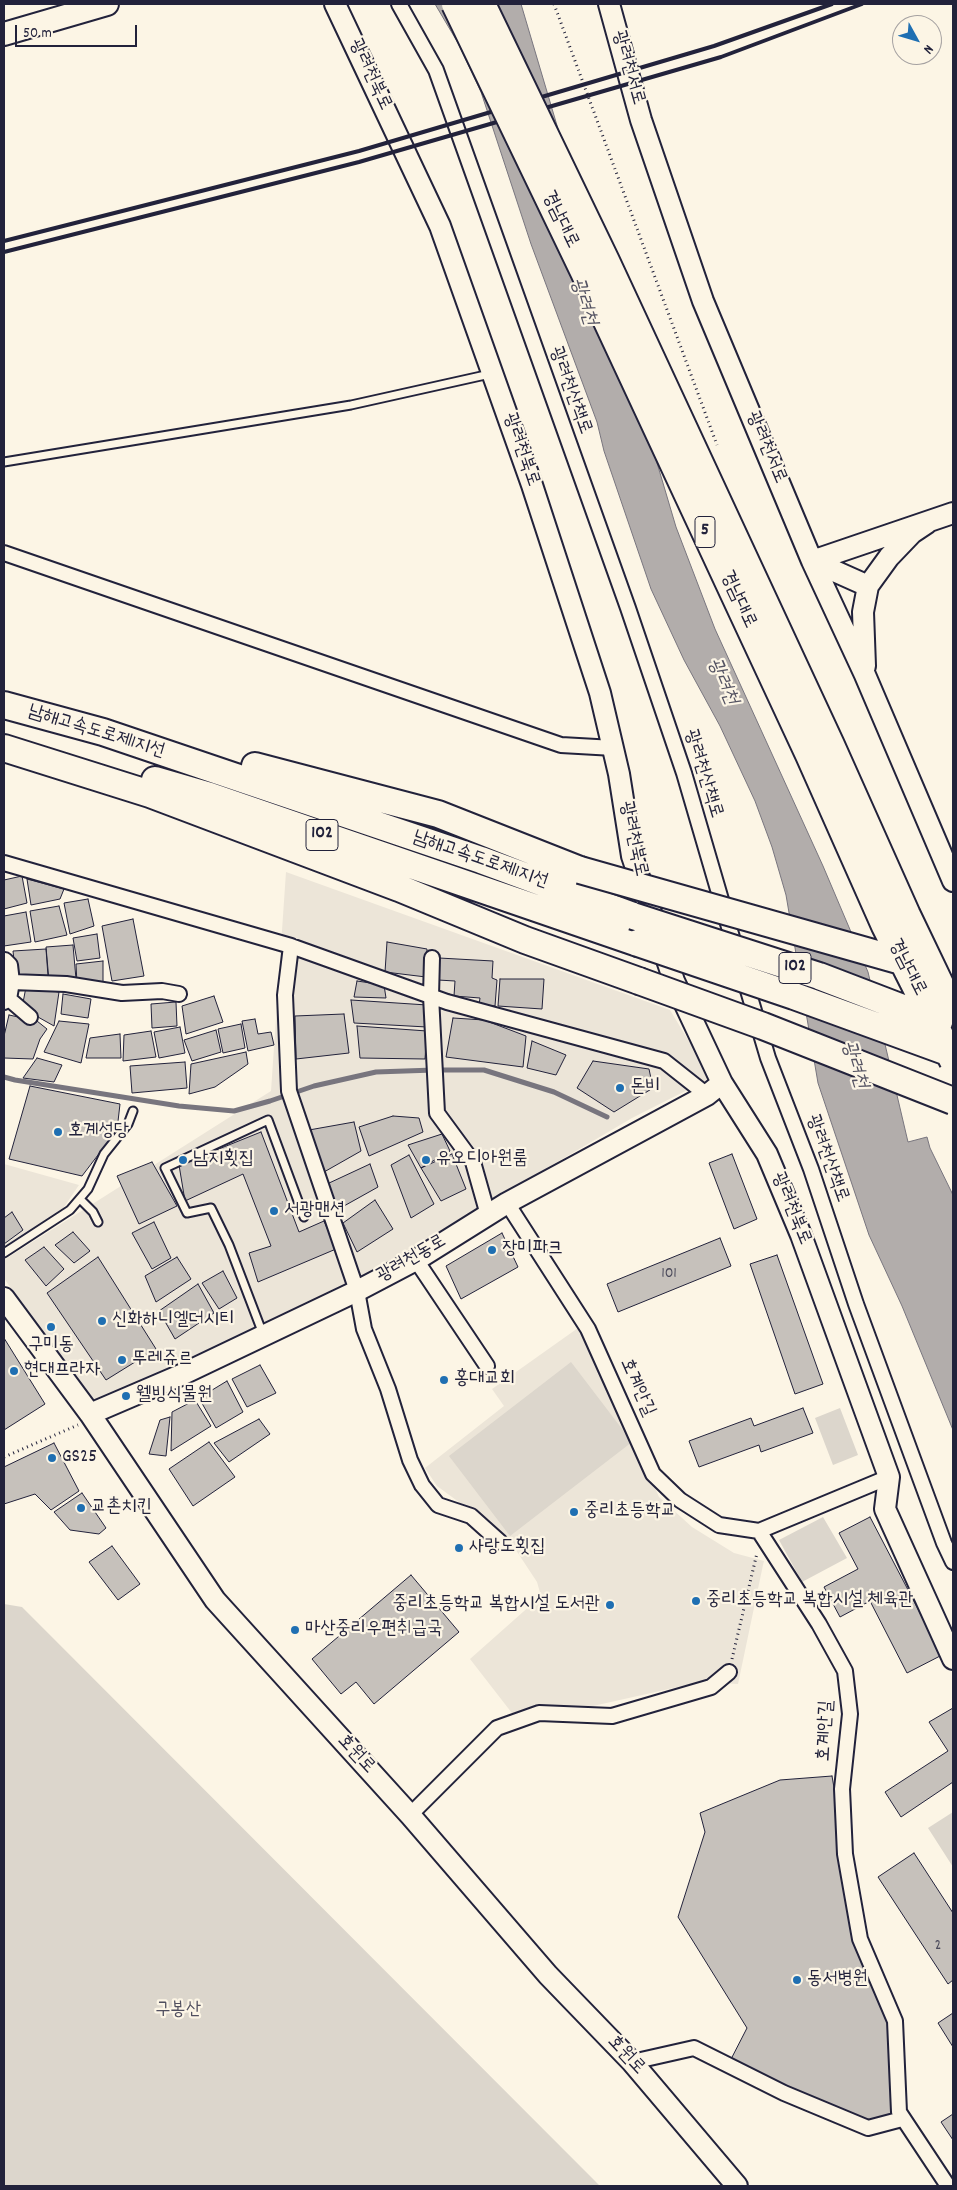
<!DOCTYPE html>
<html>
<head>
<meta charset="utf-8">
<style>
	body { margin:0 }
	#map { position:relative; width:957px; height:2190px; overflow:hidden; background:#fcf5e5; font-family:Dekko,sans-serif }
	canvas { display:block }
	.frame { position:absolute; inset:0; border:5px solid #22223b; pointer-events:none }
	.north { position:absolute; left:892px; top:15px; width:50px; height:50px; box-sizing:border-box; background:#fcf5e5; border:1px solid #a5a1a1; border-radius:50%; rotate:129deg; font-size:14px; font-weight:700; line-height:20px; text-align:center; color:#22223b }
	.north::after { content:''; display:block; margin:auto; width:18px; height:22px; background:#1f6fb2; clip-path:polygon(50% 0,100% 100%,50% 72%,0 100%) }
	.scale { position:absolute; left:15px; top:25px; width:122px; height:22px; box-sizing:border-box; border:2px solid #22223b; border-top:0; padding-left:6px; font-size:15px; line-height:18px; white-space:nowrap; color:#22223b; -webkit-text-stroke:4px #fcf5e5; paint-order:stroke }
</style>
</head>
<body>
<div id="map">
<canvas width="957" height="2190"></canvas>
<div class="frame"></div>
<div class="north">N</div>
<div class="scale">50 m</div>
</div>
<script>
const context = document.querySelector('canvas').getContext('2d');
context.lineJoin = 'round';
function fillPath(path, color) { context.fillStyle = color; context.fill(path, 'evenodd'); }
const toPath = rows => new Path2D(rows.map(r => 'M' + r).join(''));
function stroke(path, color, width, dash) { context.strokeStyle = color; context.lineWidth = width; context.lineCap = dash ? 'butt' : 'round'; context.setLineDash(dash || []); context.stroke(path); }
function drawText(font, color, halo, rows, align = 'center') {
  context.font = font + ' Dekko,"Poor Story",sans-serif'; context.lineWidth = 4.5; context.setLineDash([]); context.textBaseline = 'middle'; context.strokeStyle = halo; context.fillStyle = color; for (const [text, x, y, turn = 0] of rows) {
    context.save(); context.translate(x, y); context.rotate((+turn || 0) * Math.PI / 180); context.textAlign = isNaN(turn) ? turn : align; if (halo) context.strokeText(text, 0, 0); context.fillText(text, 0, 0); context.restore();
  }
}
fillPath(toPath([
	[286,872,670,1010,711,1078,632,1118,341,1289,90,1408,4,1278,4,1260,271,1091],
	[4,1164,79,1185,62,1210,4,1247],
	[578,1328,600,1360,659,1497,692,1527,734,1553,764,1561,763,1565,738,1684,700,1682,544,1717,515,1717,470,1659,541,1596,537,1582,508,1538,437,1486,425,1468,504,1406,492,1389]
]), '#ece5d8');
fillPath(toPath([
	[571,1362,632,1442,510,1536,449,1456],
	[840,1408,858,1455,833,1465,815,1418],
	[823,1517,847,1558,802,1582,779,1540],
	[4,1604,22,1607,600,2186,4,2186],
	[953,1812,953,1867,928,1828]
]), '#dcd6cc');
const water = toPath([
	[435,4,521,4,676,527,715,629,823,866,868,972,908,1142,927,1137,930,1148,953,1195,953,1430,902,1306,869,1235,818,1083,786,895,772,847,755,801,720,726,684,660,651,589,604,451,597,422,531,244,481,92,458,43,435,4]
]);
fillPath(water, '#b2adab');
stroke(water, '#78757e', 1);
stroke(toPath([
	[4,1077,15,1080,179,1106,234,1111,270,1101,314,1086,376,1072,434,1070,484,1070,554,1092,607,1117]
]), '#78757e', 5);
const building = toPath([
	[22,876,27,903,4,909,4,880,22,876],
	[27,879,64,889,60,899,31,905,27,879],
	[88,899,94,926,70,934,64,903,88,899],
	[59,906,67,935,35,942,30,911,59,906],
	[26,912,31,942,4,946,4,916,26,912],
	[133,919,144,976,112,981,102,926,133,919],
	[97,934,100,958,77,961,73,938,97,934],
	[387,942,427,949,426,977,385,972,387,942],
	[73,945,76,979,49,981,46,947,73,945],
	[46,949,48,976,16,979,13,951,46,949],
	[439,958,493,961,492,978,497,980,495,1006,479,1005,480,998,454,996,455,981,438,980,439,958],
	[103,961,103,984,77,984,76,964,103,961],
	[500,979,544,979,542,1009,498,1006,500,979],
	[357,981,384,985,386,998,354,997,357,981],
	[26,987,59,992,54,1026,22,1008,26,987],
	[63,994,91,999,88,1018,61,1014,63,994],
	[214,996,223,1022,186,1034,182,1006,214,996],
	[351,1000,427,1005,427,1027,354,1023,351,1000],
	[176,1002,177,1026,152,1028,151,1004,176,1002],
	[344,1014,349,1053,296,1059,295,1016,344,1014],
	[9,1015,37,1021,47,1029,40,1039,33,1059,4,1058,4,1036,9,1015],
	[453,1018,484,1020,526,1036,523,1067,446,1057,453,1018],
	[255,1019,258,1034,271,1032,274,1045,248,1051,242,1021,255,1019],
	[59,1021,89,1024,81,1063,44,1052,59,1021],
	[241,1024,245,1048,223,1053,218,1029,241,1024],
	[357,1026,427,1031,425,1059,360,1058,357,1026],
	[180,1027,185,1053,159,1058,154,1032,180,1027],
	[216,1030,221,1052,192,1061,184,1040,216,1030],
	[151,1031,156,1057,123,1061,124,1035,151,1031],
	[120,1034,121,1058,86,1058,90,1038,120,1034],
	[532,1041,566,1055,556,1075,527,1068,532,1041],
	[246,1052,248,1064,215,1087,189,1094,191,1064,246,1052],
	[37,1058,62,1065,54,1082,23,1078,37,1058],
	[593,1061,649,1069,653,1088,614,1112,577,1088,593,1061],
	[185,1062,187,1088,132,1093,130,1066,185,1062],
	[30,1086,120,1104,117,1130,82,1176,9,1159,30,1086],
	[393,1116,419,1118,423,1132,369,1156,359,1127,393,1116],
	[354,1122,361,1151,324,1172,309,1130,354,1122],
	[261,1132,299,1232,324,1221,336,1249,258,1282,249,1253,271,1246,243,1174,185,1201,179,1165,261,1132],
	[442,1134,450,1151,421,1168,408,1145,442,1134],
	[452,1154,466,1189,441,1201,421,1168,452,1154],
	[732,1154,757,1219,734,1229,709,1163,732,1154],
	[409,1155,434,1204,411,1218,391,1165,409,1155],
	[152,1162,177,1206,139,1224,117,1176,152,1162],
	[370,1164,378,1187,335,1211,327,1184,370,1164],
	[375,1200,393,1229,357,1252,343,1223,375,1200],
	[12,1212,23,1230,4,1244,4,1218,12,1212],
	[154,1222,171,1258,152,1269,132,1233,154,1222],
	[73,1232,90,1251,74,1263,55,1245,73,1232],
	[502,1233,518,1267,461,1299,446,1266,502,1233],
	[720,1238,731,1266,618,1312,607,1284,720,1238],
	[44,1247,64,1269,46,1286,25,1260,44,1247],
	[777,1255,823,1384,795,1394,750,1264,777,1255],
	[98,1257,156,1349,106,1380,47,1293,98,1257],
	[177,1257,191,1279,156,1302,145,1276,177,1257],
	[223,1271,237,1298,219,1309,202,1283,223,1271],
	[198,1284,214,1313,175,1339,159,1311,198,1284],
	[4,1338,45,1404,4,1430,4,1338],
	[260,1365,276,1393,247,1407,232,1379,260,1365],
	[227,1381,243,1412,216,1428,199,1398,227,1381],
	[195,1400,211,1426,171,1451,172,1412,195,1400],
	[803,1408,813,1433,761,1452,759,1445,699,1467,689,1441,751,1418,754,1426,803,1408],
	[170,1417,166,1456,149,1454,160,1420,170,1417],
	[259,1419,270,1434,229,1462,214,1443,259,1419],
	[209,1442,235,1477,193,1506,169,1469,209,1442],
	[54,1443,79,1491,51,1510,35,1494,4,1504,4,1467,54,1443],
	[82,1493,106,1528,99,1534,70,1530,54,1512,82,1493],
	[870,1517,942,1655,907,1673,870,1601,840,1617,824,1587,858,1569,839,1533,870,1517],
	[112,1546,140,1584,118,1600,89,1562,112,1546],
	[411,1575,459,1632,374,1704,356,1682,341,1694,312,1659,411,1575],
	[953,1708,953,1782,901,1817,885,1792,948,1751,929,1722,953,1708],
	[832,1776,860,1939,895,2021,896,2118,868,2128,728,2065,747,2028,678,1917,705,1832,700,1813,780,1780,832,1776],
	[914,1853,953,1913,953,1980,948,1984,878,1877,914,1853],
	[953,2013,953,2047,938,2023,953,2013],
	[953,2114,953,2140,941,2122,953,2114]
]);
fillPath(building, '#c6c1bb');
stroke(building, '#22223b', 1);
const lane = toPath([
	[4,462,351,405,490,374],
	[80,1199,93,1212,98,1222],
	[4,1253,70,1210,88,1189,104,1154,128,1124,133,1111],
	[263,1334,229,1245,211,1208,187,1213,165,1168,268,1120,304,1217]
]);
const street = toPath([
	[399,4,436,70,628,608,684,773,736,951],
	[4,553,561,745,614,748],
	[4,863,291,946,447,1002,664,1061,707,1095],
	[291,946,285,995,289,1091,357,1291,364,1329,388,1389,410,1460,422,1485,438,1505,471,1516,500,1542],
	[432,958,431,996,437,1113,473,1162,488,1215],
	[5,960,10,965,12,982],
	[744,977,768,1058,811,1169,856,1304,944,1543,953,1562],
	[9,999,30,1017],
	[4,1002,9,999,12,982,66,984,122,993,162,991,179,994],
	[507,1203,588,1329,653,1474,680,1500,719,1525,759,1531,819,1624,845,1671,850,1714,842,1789,845,1854,860,1939,895,2021,899,2112,948,2186],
	[416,1260,487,1366],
	[759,1531,889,1477],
	[410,1815,497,1728,539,1713,612,1716,711,1687,729,1672],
	[632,2062,694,2048,784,2093,868,2128,902,2119]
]);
const secondary = toPath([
	[335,4,440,226,532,485,600,693,619,774,632,856,674,981,722,1083,767,1154,801,1235,889,1477,885,1509,953,1659],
	[609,4,641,120,703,301,812,561,865,675,953,881],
	[812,561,953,513],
	[812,561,868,586],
	[865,666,863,612,868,586,889,557,912,533,927,523],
	[4,1298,90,1414,215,1600,410,1815,548,1975,632,2062,737,2186],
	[90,1414,181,1375,357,1291,416,1260,507,1203,707,1095,722,1083]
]);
const primary = toPath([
	[4,34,107,4]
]);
const highway = toPath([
	[4,705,103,732,481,860,633,916],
	[4,748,150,794,399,888,525,940,639,981],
	[255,766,438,814,580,870],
	[155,780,210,796,638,943]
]);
stroke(lane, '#22223b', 11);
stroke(street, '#22223b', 18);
stroke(secondary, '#22223b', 24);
stroke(primary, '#22223b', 26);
stroke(highway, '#22223b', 30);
stroke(toPath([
	[554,4,717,445],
	[4,1457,78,1425],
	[732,1659,757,1553]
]), '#22223b', 3, [1, 4]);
stroke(lane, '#fcf5e5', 7);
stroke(street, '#fcf5e5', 14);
stroke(secondary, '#fcf5e5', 20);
stroke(primary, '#fcf5e5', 22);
stroke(highway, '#fcf5e5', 26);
stroke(toPath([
	[4,241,359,151,714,46,832,4],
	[4,252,359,162,721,57,862,4]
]), '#22223b', 4);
const highwayBridge = toPath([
	[455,4,584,272,809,755,885,926,953,1061],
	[482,4,606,261,831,745,907,915,953,1011],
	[580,870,912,964],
	[633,916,819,976,939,1022],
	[638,943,794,996,953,1054],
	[639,981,763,1026,953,1101]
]);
stroke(highwayBridge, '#22223b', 30, []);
stroke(highwayBridge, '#fcf5e5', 26);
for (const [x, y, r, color] of [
	[620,1088,5,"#1f6fb2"],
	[58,1132,5,"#1f6fb2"],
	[183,1160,5,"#1f6fb2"],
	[426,1160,5,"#1f6fb2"],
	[274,1211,5,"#1f6fb2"],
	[492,1250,5,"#1f6fb2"],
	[102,1321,5,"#1f6fb2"],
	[51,1327,5,"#1f6fb2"],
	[122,1360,5,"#1f6fb2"],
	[14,1371,5,"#1f6fb2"],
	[444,1380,5,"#1f6fb2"],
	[126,1396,5,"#1f6fb2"],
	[52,1458,5,"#1f6fb2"],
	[81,1508,5,"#1f6fb2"],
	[574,1512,5,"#1f6fb2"],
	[459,1548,5,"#1f6fb2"],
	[696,1601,5,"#1f6fb2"],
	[610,1605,5,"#1f6fb2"],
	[295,1630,5,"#1f6fb2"],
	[797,1980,5,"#1f6fb2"]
]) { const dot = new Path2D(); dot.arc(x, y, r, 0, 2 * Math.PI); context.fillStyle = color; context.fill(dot); stroke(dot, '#fcf5e5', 2); }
drawText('16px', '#4b4a5b', null, [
	["101",669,1275],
	["2",938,1947]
]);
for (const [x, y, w] of [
	[705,532,20],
	[322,835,32],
	[795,968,32]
]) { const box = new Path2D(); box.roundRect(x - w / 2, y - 15.5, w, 31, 4); context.fillStyle = '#fcf5e5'; context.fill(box); stroke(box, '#22223b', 1); }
drawText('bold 18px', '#22223b', null, [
	["5",705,532],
	["102",322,835],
	["102",795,968]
]);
drawText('19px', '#22223b', '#fcf5e5', [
	["광려천서로",627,68,74],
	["광려천북로",369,75,65],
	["경남대로",559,220,64],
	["광려천산책로",569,391,70],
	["광려천서로",765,448,67],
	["광려천북로",520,450,71],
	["경남대로",737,600,65],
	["남해고속도로제1지선",96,733,17],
	["광려천산책로",702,774,73],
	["광려천북로",632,839,78],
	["남해고속도로제1지선",480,861,19],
	["경남대로",906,968,63],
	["광려천산책로",826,1159,70],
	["광려천북로",790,1209,68],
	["광려천동로",412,1260,-30],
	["호계안길",636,1388,66],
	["호계안길",827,1731,-87],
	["호원로",355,1755,47],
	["호원로",625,2056,47]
]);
drawText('19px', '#22223b', '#fcf5e5', [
	["돈비",630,1088],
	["호계성당",68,1132],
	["남지횟집",193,1160],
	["유오디아원룸",436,1160],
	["서광맨션",284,1211],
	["장미파크",502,1250],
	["신화하니엘더시티",112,1321],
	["구미동",51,1346,"center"],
	["뚜레쥬르",132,1360],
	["현대프라자",24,1371],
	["홍대교회",454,1380],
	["웰빙식물원",136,1396],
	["GS25",62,1458],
	["교촌치킨",91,1508],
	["중리초등학교",584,1512],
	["사랑도횟집",469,1548],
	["중리초등학교 복합시설 체육관",706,1601],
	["중리초등학교 복합시설 도서관",600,1605,"right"],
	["마산중리우편취급국",305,1630],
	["동서병원",807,1980]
], 'left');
drawText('19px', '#504f5f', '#fcf5e5', [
	["구봉산",178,2011]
]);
drawText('italic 20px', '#545362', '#fcf5e5', [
	["광려천",582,302,73],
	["광려천",721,682,67],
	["광려천",853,1065,73]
]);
</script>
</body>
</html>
